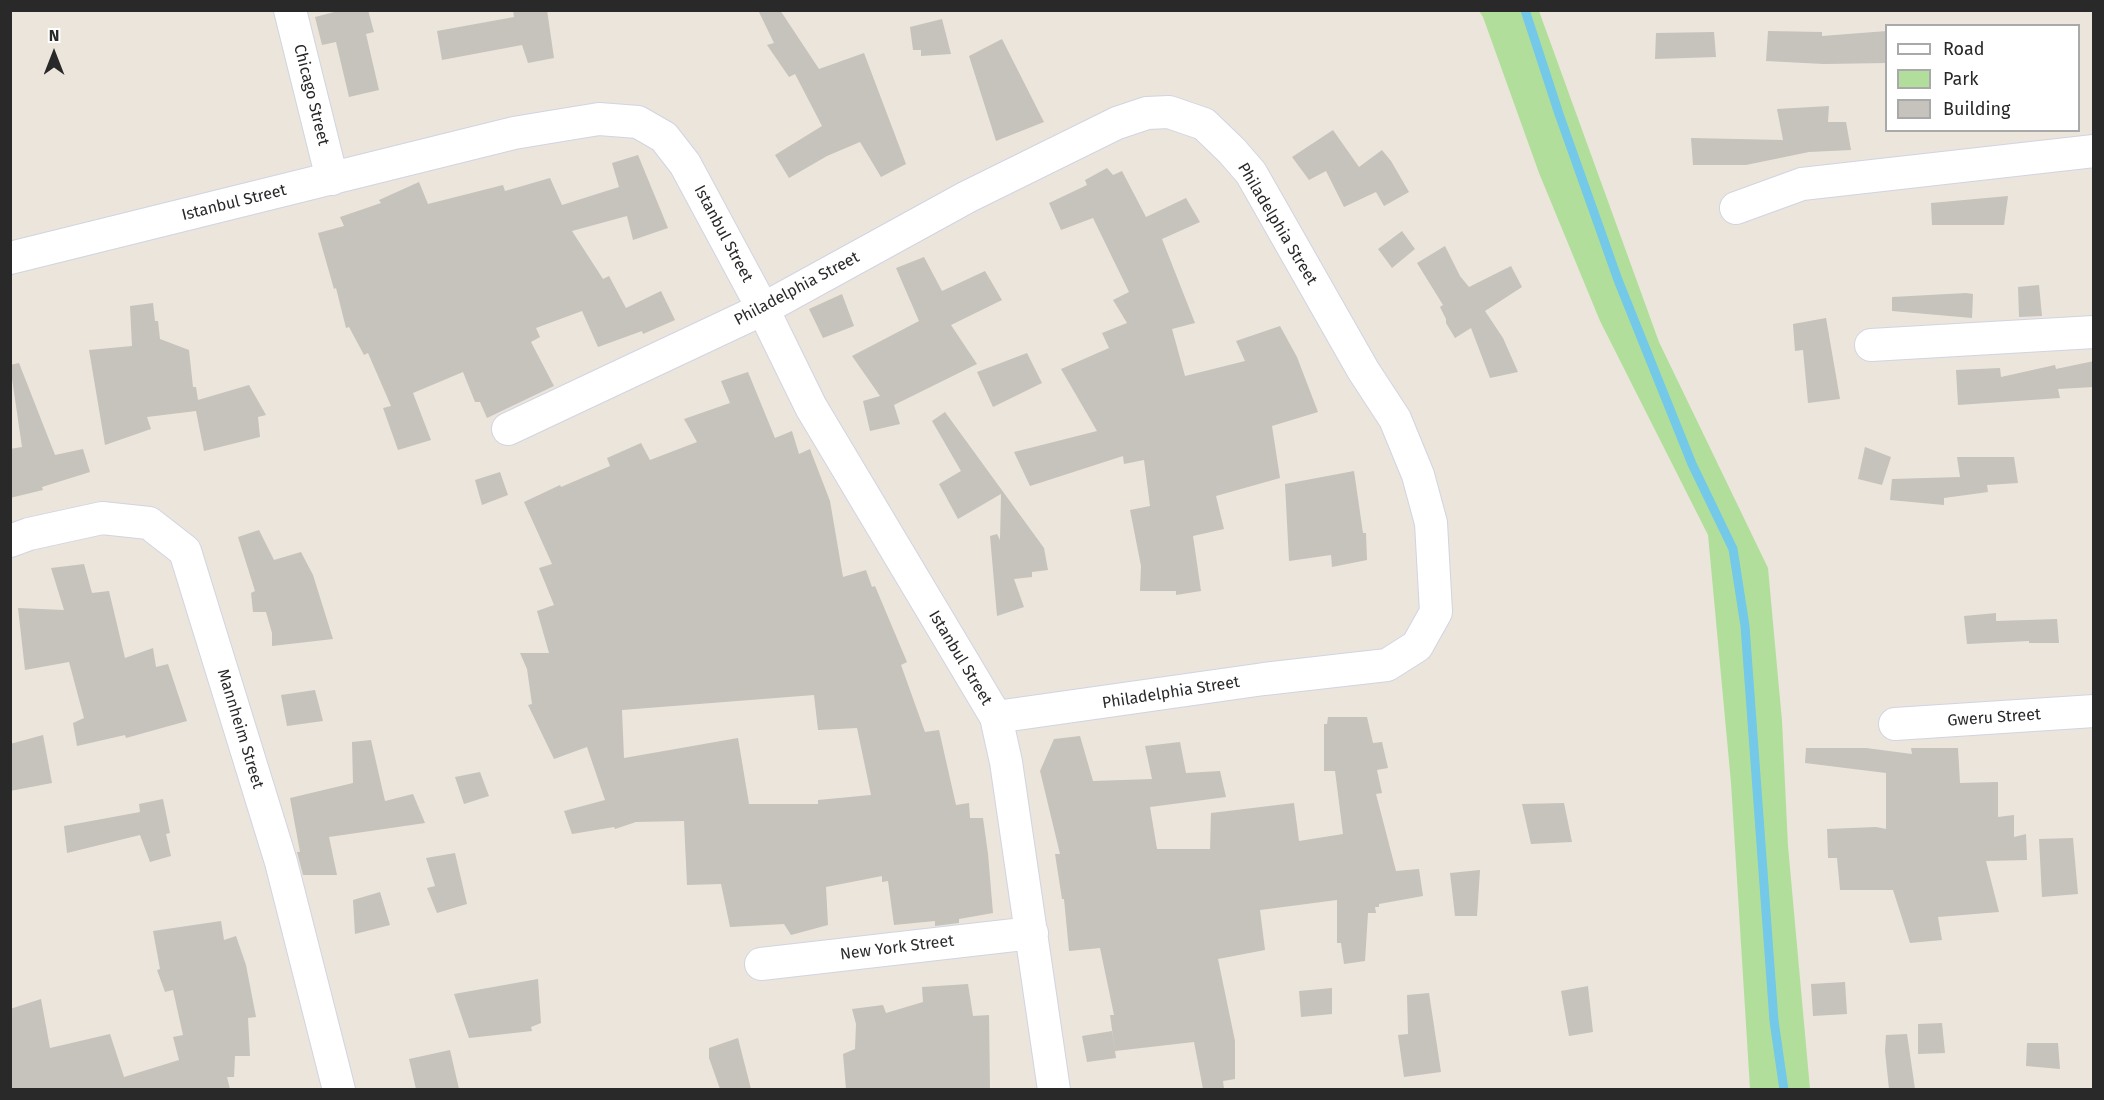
<!DOCTYPE html>
<html>
<head>
<meta charset="utf-8">
<style>
	body { margin:0 }
	#map { position:relative; width:2104px; height:1100px; overflow:hidden; background:#ebe5dc; font-family:"Fira Sans",sans-serif }
	canvas { display:block }
	.frame { position:absolute; inset:0; border:12px solid #292929; pointer-events:none }
	.legend { position:absolute; left:1885px; top:24px; width:195px; height:108px; box-sizing:border-box; background:#fff; border:2px solid #a9a9a9; margin:0; padding:8px 10px; list-style:none; font-size:18px; color:#292929 }
	.legend li { display:flex; align-items:center; gap:12px; height:30px }
	.legend b { width:30px; border:2px solid #a9a9a9 }
	.north { position:absolute; left:24px; top:24px; width:60px; height:60px; -webkit-text-stroke:4px #fff; paint-order:stroke; rotate:0deg; font-size:16px; font-weight:700; line-height:24px; text-align:center; color:#292929 }
	.north::after { content:''; display:block; margin:auto; width:21px; height:27px; background:#292929; clip-path:polygon(50% 0,100% 100%,50% 72%,0 100%) }
</style>
</head>
<body>
<div id="map">
<canvas width="2104" height="1100"></canvas>
<div class="frame"></div>
<ul class="legend">
<li><b style="height:8px;background:#fff"></b>Road</li>
<li><b style="height:16px;background:#b1df9b"></b>Park</li>
<li><b style="height:16px;background:#c6c2bc"></b>Building</li>
</ul>
<div class="north">N</div>
</div>
<script>
const context = document.querySelector('canvas').getContext('2d');
context.lineJoin = 'round';
function fillPath(path, color) { context.fillStyle = color; context.fill(path, 'evenodd'); }
const toPath = rows => new Path2D(rows.map(r => 'M' + r).join(''));
function stroke(path, color, width, dash) { context.strokeStyle = color; context.lineWidth = width; context.lineCap = dash ? 'butt' : 'round'; context.setLineDash(dash || []); context.stroke(path); }
function drawText(font, color, halo, rows, align = 'center') {
  context.font = font + ' "Fira Sans",sans-serif'; context.lineWidth = 6; context.setLineDash([]); context.textBaseline = 'middle'; context.strokeStyle = halo; context.fillStyle = color; for (const [text, x, y, turn = 0] of rows) {
    context.save(); context.translate(x, y); context.rotate((+turn || 0) * Math.PI / 180); context.textAlign = isNaN(turn) ? turn : align; if (halo) context.strokeText(text, 0, 0); context.fillText(text, 0, 0); context.restore();
  }
}
fillPath(toPath([
	[1479,11,1539,11,1659,342,1768,568,1782,721,1788,846,1810,1089,1750,1089,1731,783,1708,535,1600,321,1539,173,1483,17]
]), '#b1df9b');
stroke(toPath([
	[1525,10,1559,114,1618,280,1692,464,1733,549,1745,626,1774,1021,1784,1090]
]), '#74c8e8', 9);
fillPath(toPath([
	[342,10,368,10,374,32,366,34,379,90,349,97,336,42,322,45,315,17],
	[513,10,547,10,554,58,528,63,522,45,442,60,437,31,514,17],
	[758,10,780,10,819,69,864,53,906,164,881,177,860,142,827,156,789,178,775,155,822,126,795,74,789,77,767,45,774,43],
	[942,19,951,54,921,56,921,50,913,50,910,27],
	[1768,31,1822,32,1822,36,1887,31,1887,63,1824,64,1766,61],
	[1714,32,1716,57,1655,59,1656,33],
	[1002,39,1044,122,996,141,969,56],
	[1829,106,1828,122,1846,122,1851,150,1809,152,1746,165,1693,165,1691,138,1783,140,1777,109],
	[1333,130,1359,167,1382,150,1391,161,1409,192,1384,206,1376,192,1344,207,1326,171,1309,180,1292,157],
	[638,155,668,228,633,240,627,216,572,231,603,279,609,276,626,308,661,291,675,320,643,334,642,331,598,347,582,311,536,328,540,337,531,342,554,386,487,418,480,402,475,402,463,372,413,393,431,440,398,450,383,408,391,406,368,353,364,355,349,327,346,328,336,288,334,289,318,233,344,226,340,217,381,203,379,200,419,182,428,204,503,185,505,191,550,178,562,205,619,187,612,163],
	[1107,168,1113,175,1122,171,1146,217,1186,198,1200,222,1162,239,1195,323,1172,329,1185,376,1245,361,1236,341,1280,326,1297,357,1318,412,1272,426,1280,478,1216,496,1224,529,1193,536,1201,591,1176,595,1176,591,1140,591,1141,566,1130,510,1150,506,1144,460,1124,464,1123,456,1030,486,1014,452,1097,431,1061,369,1109,348,1102,333,1127,323,1113,300,1129,292,1093,218,1061,230,1049,203,1087,185,1085,180],
	[2008,196,2004,225,1932,225,1931,203],
	[1402,231,1415,249,1392,268,1378,249],
	[1445,246,1460,276,1469,287,1511,266,1522,287,1485,311,1503,338,1518,372,1490,378,1471,328,1455,338,1446,323,1446,319,1440,307,1443,305,1417,263],
	[924,257,942,291,985,271,1002,300,951,325,977,364,894,405,900,424,870,431,863,401,880,396,852,356,919,321,896,268],
	[2039,285,2042,316,2019,317,2018,287],
	[1966,293,1973,294,1972,318,1892,311,1892,297],
	[842,294,854,326,823,338,809,309],
	[153,303,155,321,158,321,160,339,189,350,193,387,196,387,198,400,249,385,266,415,258,417,260,437,204,451,196,411,147,417,151,429,105,445,89,350,132,346,130,306],
	[1826,318,1840,399,1808,403,1803,350,1795,351,1793,324],
	[1027,353,1042,383,993,407,977,372],
	[2094,361,2094,387,2058,389,2060,398,1958,405,1956,370,2000,368,2001,377,2055,365,2056,369],
	[19,363,55,455,83,449,90,472,42,487,43,490,10,498,10,449,22,447,10,365],
	[748,372,775,438,792,431,799,454,810,449,830,501,843,577,866,570,872,587,875,586,907,662,901,665,925,732,939,730,956,805,969,803,970,818,983,818,988,854,993,913,959,919,959,923,935,926,935,921,894,925,888,881,882,882,882,876,826,887,828,925,791,935,784,924,730,927,721,884,687,885,684,821,636,822,615,829,614,827,572,834,564,811,605,800,587,747,554,759,528,705,532,704,527,669,520,653,549,653,537,611,554,605,539,568,552,564,524,502,560,485,561,487,610,466,607,458,641,443,650,460,697,442,684,419,730,403,721,381],
	[814,695,818,730,857,728,871,795,818,800,818,804,749,804,738,738,624,758,622,710],
	[945,412,1044,548,1048,570,1032,572,1032,577,1014,579,1024,607,997,616,990,536,997,534,1000,540,1001,494,958,519,939,484,961,471,932,421],
	[1865,447,1891,457,1882,485,1858,479],
	[1957,457,2014,457,2018,483,1987,485,1988,492,1944,498,1944,505,1890,500,1892,479,1960,477],
	[1354,471,1363,533,1366,533,1367,560,1332,567,1331,555,1289,561,1285,484],
	[500,472,508,495,482,505,475,480],
	[259,530,274,560,301,552,313,575,333,639,272,646,272,633,266,612,253,612,251,593,255,591,238,537],
	[84,564,92,593,109,591,125,658,153,648,156,667,168,664,187,721,126,738,125,735,77,746,73,723,84,718,69,662,25,670,18,608,64,610,51,568],
	[1996,613,1996,621,2057,619,2059,643,2029,643,2029,641,1967,644,1964,616],
	[315,690,323,721,287,726,281,695],
	[1328,717,1367,717,1373,743,1382,742,1388,768,1377,770,1382,793,1376,794,1396,871,1419,869,1423,896,1379,904,1379,907,1375,907,1376,913,1368,913,1365,961,1344,964,1341,943,1337,943,1337,900,1260,910,1265,950,1218,959,1235,1041,1235,1079,1223,1081,1224,1089,1203,1089,1194,1042,1115,1051,1110,1015,1114,1015,1100,948,1069,951,1064,899,1062,899,1055,854,1060,854,1040,771,1054,739,1080,736,1093,781,1152,779,1145,746,1180,742,1186,773,1220,771,1226,797,1150,807,1157,849,1210,849,1211,813,1294,803,1299,841,1343,834,1335,771,1324,771,1324,724,1327,724],
	[43,735,52,783,10,791,10,744],
	[371,740,385,801,413,794,425,823,329,837,337,875,303,875,297,852,300,852,290,798,353,783,352,742],
	[1806,748,1866,748,1912,754,1911,748,1958,748,1960,783,1998,782,1998,817,2014,815,2014,837,2026,834,2027,860,1986,861,1999,912,1938,917,1942,940,1910,943,1893,890,1840,890,1837,858,1828,858,1827,829,1876,827,1886,829,1886,773,1805,763],
	[480,772,489,796,464,804,455,777],
	[163,799,170,833,166,834,171,856,150,862,140,835,67,853,64,826,140,812,139,804],
	[1564,803,1572,842,1531,844,1522,804],
	[2073,838,2078,894,2042,897,2039,839],
	[455,853,467,904,437,913,427,888,435,886,426,858],
	[1480,870,1477,916,1455,916,1450,873],
	[380,892,390,925,355,934,353,900],
	[221,921,224,940,236,936,246,965,256,1017,248,1018,250,1056,235,1056,234,1077,227,1077,230,1089,10,1089,10,1009,41,999,50,1048,110,1034,124,1077,179,1060,173,1037,183,1035,173,990,165,992,157,970,160,969,153,931],
	[538,979,541,1023,531,1027,532,1031,469,1038,454,994],
	[1845,982,1847,1014,1813,1016,1811,984],
	[968,984,973,1016,989,1015,990,1089,846,1089,843,1054,855,1049,856,1024,852,1009,883,1005,886,1013,923,1002,922,987],
	[1588,986,1593,1032,1569,1036,1561,991],
	[1332,988,1332,1014,1301,1017,1299,991],
	[1429,993,1441,1072,1404,1077,1398,1035,1408,1034,1407,995],
	[1942,1023,1945,1053,1918,1054,1918,1024],
	[1112,1031,1116,1058,1087,1062,1082,1036],
	[1907,1034,1915,1089,1889,1089,1885,1051,1886,1035],
	[738,1038,751,1089,720,1089,709,1058,709,1048],
	[2027,1043,2058,1043,2060,1069,2026,1066],
	[450,1050,459,1089,416,1089,409,1059]
]), '#c6c2bc');
const street = toPath([
	[290,10,332,179],
	[1736,208,1802,184,2094,151],
	[10,258,514,133,550,127,599,119,638,122,664,137,685,164,763,309,811,407,996,717,1006,762,1054,1090],
	[1871,345,2094,332],
	[508,429,763,309,967,197,1117,123,1147,113,1169,112,1204,124,1232,151,1251,173,1363,370,1395,419,1418,475,1431,523,1436,612,1417,646,1387,665,1264,679,996,717],
	[10,541,29,534,102,518,149,523,185,551,281,862,339,1090],
	[1895,724,2094,711],
	[761,964,1032,933]
]);
stroke(street, '#d1d4e2', 34);
stroke(street, '#fff', 32);
drawText('16px', '#292929', '#fff', [
	["Chicago Street",311,95,76],
	["Istanbul Street",234,203,-14],
	["Philadelphia Street",1277,224,59],
	["Istanbul Street",723,234,62],
	["Philadelphia Street",797,289,-28],
	["Istanbul Street",960,658,59],
	["Philadelphia Street",1171,693,-9],
	["Gweru Street",1994,718,-4],
	["Mannheim Street",240,729,73],
	["New York Street",897,948,-7]
]);
</script>
</body>
</html>
